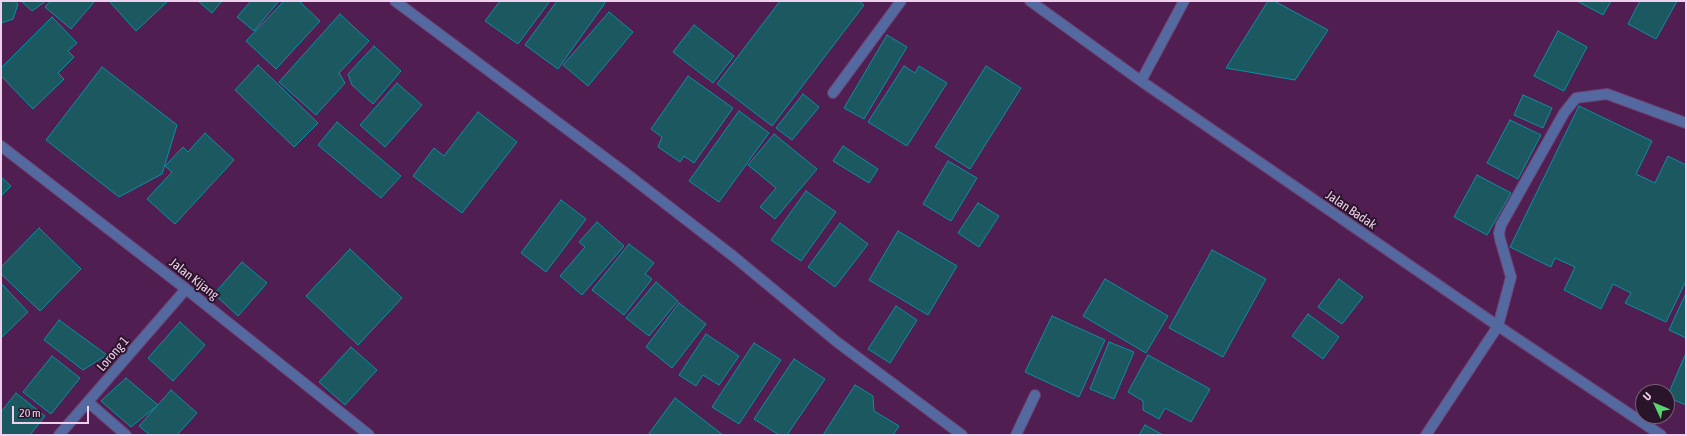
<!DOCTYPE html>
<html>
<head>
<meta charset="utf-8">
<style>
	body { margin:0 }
	#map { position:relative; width:1687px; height:436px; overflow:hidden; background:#501e51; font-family:"Asap Condensed",sans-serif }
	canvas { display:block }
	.frame { position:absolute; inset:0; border:2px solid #efd0ed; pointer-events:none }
	.north { position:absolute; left:1635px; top:384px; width:40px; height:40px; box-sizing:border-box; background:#2a142a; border:1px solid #795f78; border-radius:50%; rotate:314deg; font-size:11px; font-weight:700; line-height:16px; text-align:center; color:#efd0ed }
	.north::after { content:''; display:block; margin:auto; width:14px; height:18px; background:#58d570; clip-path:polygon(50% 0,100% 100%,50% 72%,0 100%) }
	.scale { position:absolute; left:12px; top:406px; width:77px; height:18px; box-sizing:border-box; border:2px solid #efd0ed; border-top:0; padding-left:5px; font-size:12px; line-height:14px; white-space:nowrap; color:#efd0ed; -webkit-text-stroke:3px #2a142a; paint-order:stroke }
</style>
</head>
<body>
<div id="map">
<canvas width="1687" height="436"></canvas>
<div class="frame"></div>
<div class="north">U</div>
<div class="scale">20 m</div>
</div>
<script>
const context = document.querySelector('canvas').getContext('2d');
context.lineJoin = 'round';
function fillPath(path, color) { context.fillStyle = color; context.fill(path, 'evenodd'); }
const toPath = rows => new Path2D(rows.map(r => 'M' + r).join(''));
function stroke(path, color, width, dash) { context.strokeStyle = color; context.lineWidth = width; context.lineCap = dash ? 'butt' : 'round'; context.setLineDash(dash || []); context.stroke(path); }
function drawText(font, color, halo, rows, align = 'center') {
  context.font = font + ' "Asap Condensed",sans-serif'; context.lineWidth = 4; context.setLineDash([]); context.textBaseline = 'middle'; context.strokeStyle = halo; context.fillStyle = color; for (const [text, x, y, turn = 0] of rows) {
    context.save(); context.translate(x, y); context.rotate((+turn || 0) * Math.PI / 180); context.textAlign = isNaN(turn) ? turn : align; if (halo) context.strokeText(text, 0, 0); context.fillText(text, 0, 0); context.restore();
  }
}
const building = toPath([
	[1,1,14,1,18,4,13,19,1,23,1,1],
	[21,1,46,1,32,11,21,1],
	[50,1,95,1,71,29,45,7,50,1],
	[109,1,168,1,136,31,109,1],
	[198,1,222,1,212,13,198,1],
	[251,1,279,1,254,31,237,17,251,1],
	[284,1,299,1,320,21,276,69,246,41,284,1],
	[500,1,550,1,518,44,485,21,500,1],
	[557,1,603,1,605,3,558,69,525,45,557,1],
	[780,1,859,1,864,5,772,126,717,84,780,1],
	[1268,1,1274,1,1328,30,1295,80,1226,68,1268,1],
	[1577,1,1611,1,1603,15,1577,1],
	[1640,1,1677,1,1656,39,1628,24,1640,1],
	[609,12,633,32,588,86,563,65,609,12],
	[340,14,369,41,339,73,345,83,316,115,279,82,340,14],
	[52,17,77,43,68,51,74,57,58,73,64,79,33,109,1,76,1,68,52,17],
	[694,25,734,56,713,83,673,52,694,25],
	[1558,31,1587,47,1564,91,1534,76,1558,31],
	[887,35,907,47,864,119,844,108,887,35],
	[374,46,401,71,373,104,352,85,348,74,374,46],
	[258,65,318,123,294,147,235,90,258,65],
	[904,66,915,73,919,66,947,83,907,146,868,122,904,66],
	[986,66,1021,88,970,169,935,147,986,66],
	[102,67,177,125,162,174,119,197,46,140,102,67],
	[688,76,733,108,694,163,684,156,680,162,658,147,662,137,651,129,688,76],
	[397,83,422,105,385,147,360,125,397,83],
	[803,94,819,107,792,140,776,128,803,94],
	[1523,95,1552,108,1543,128,1514,115,1523,95],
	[1579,106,1652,141,1636,174,1655,183,1668,156,1686,165,1686,281,1666,322,1625,303,1631,293,1613,284,1601,309,1564,290,1575,267,1555,258,1551,267,1510,247,1579,106],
	[739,111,769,133,719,202,689,181,739,111],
	[478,112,517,142,462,213,413,176,434,148,444,156,478,112],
	[1510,120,1541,135,1518,179,1487,163,1510,120],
	[337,122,401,176,381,198,318,145,337,122],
	[205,133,234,160,175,224,147,199,172,172,165,166,183,147,188,152,205,133],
	[774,134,817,169,775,219,760,207,776,188,748,165,774,134],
	[843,146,878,169,869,183,833,161,843,146],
	[948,161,977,178,951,221,923,204,948,161],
	[1477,175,1511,193,1487,235,1454,217,1477,175],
	[1,177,11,186,1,196,1,177],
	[806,191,836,212,801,261,771,240,806,191],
	[561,200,586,219,546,272,521,253,561,200],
	[978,203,999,216,979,247,958,233,978,203],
	[597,222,624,246,582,295,560,276,585,247,579,242,597,222],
	[840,223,868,244,835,287,808,267,840,223],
	[39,228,81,269,40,311,1,274,1,267,39,228],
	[898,231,957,266,928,315,869,280,898,231],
	[629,244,654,263,645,274,652,279,624,315,592,290,629,244],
	[350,249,402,298,358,345,306,296,350,249],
	[1212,250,1266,279,1223,357,1169,328,1212,250],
	[242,262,267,283,238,316,214,294,242,262],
	[1105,279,1168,316,1146,353,1083,316,1105,279],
	[1339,279,1363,297,1342,324,1318,307,1339,279],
	[656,282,678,301,649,336,626,318,656,282],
	[1,283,28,312,1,338,1,283],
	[1686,293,1686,338,1669,330,1686,293],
	[679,303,706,324,672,368,646,347,679,303],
	[896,306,917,320,890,363,868,349,896,306],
	[1308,314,1339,337,1323,359,1292,336,1308,314],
	[1052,316,1105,340,1079,397,1025,372,1052,316],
	[59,320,107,355,83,370,44,340,59,320],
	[180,322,205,345,173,381,148,358,180,322],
	[706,334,739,356,719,385,703,375,696,386,679,375,706,334],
	[1109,342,1134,352,1114,399,1090,389,1109,342],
	[754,343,781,360,739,424,712,407,754,343],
	[351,347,377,370,345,405,319,382,351,347],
	[1686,353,1686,405,1667,397,1686,353],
	[1148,355,1210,389,1191,422,1165,408,1159,419,1143,410,1143,401,1128,392,1148,355],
	[52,356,80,378,51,414,23,392,52,356],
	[794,359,825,379,787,435,779,435,754,419,794,359],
	[126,378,158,405,131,427,101,401,126,378],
	[855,385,873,396,874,411,899,426,893,435,823,435,855,385],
	[171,390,197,413,177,435,150,435,139,426,171,390],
	[16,393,45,416,30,435,1,435,1,412,16,393],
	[675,398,723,435,648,435,675,398],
	[1145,425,1163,435,1139,435,1145,425]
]);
fillPath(building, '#1c5860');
stroke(building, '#0792a1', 1);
const service = toPath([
	[1498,326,1511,277,1500,239,1499,233,1501,225,1564,113,1576,98,1607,94,1686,123],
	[1016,435,1035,395]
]);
const minor = toPath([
	[395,1,623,171,733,256,837,342,962,435],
	[1030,1,1141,81,1498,326,1661,435],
	[1141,81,1184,1],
	[833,93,901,1],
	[1,146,186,289,369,435],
	[88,402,126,435],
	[59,435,186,289],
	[1426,435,1498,326]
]);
stroke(service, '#6d3e6d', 12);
stroke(minor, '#6d3e6d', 12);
stroke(service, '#5369a0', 10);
stroke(minor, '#5369a0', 10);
drawText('13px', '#efd0ed', '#2a142a', [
	["Jalan Badak",1351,210,34],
	["Jalan Kijang",194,279,38],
	["Lorong 1",113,354,-49]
]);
</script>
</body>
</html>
